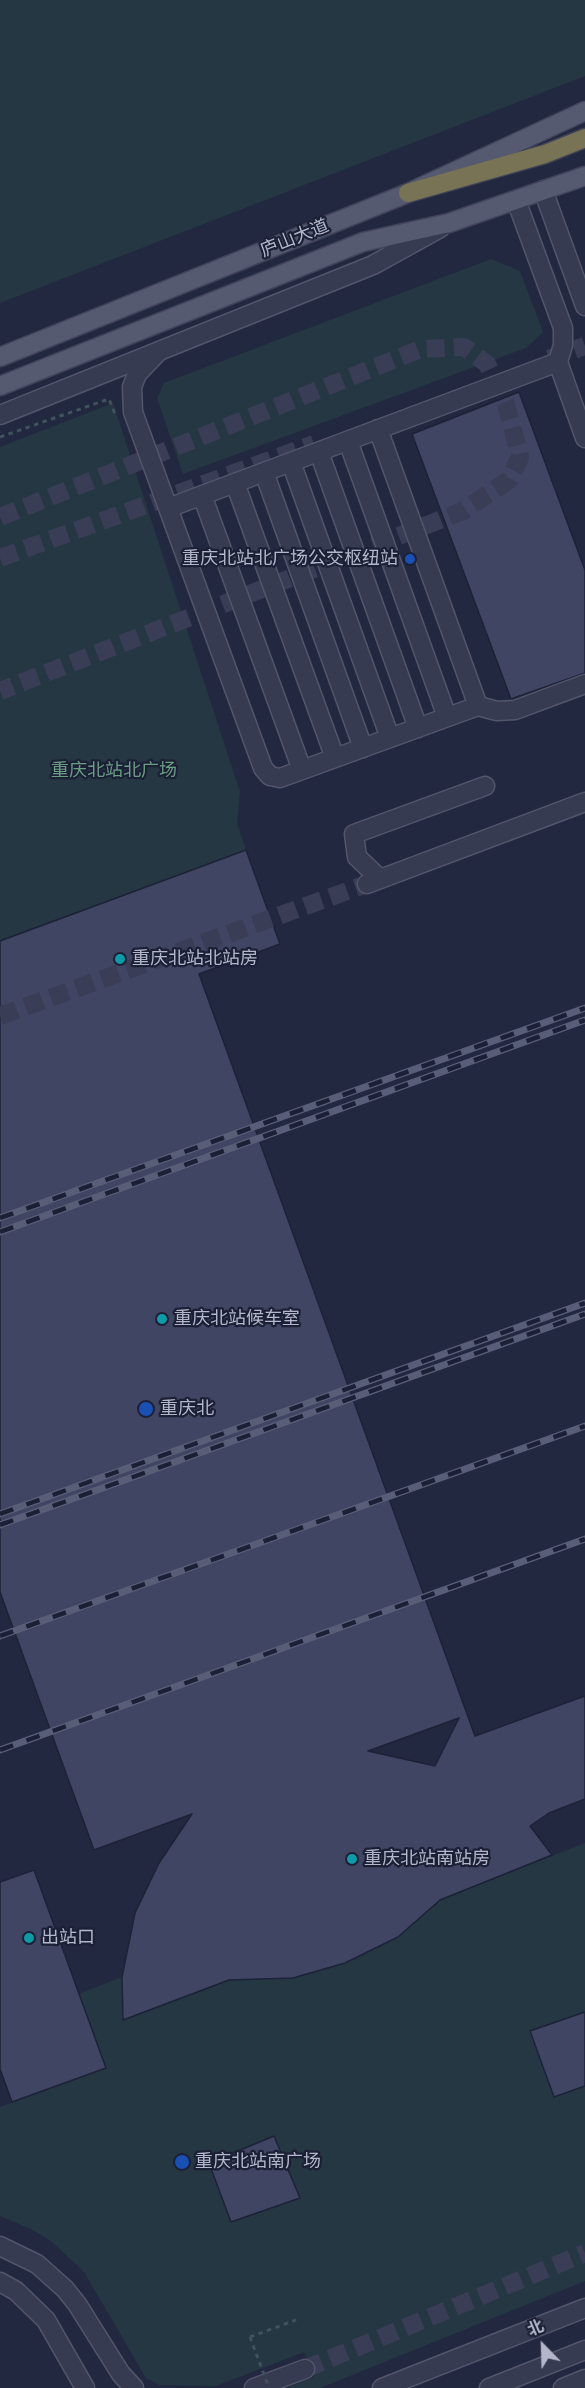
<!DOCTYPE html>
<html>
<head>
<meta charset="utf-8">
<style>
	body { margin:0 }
	#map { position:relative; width:585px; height:2388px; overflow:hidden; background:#232841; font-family:"Sofia Sans Condensed","Noto Sans SC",sans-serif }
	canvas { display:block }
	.north { position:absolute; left:513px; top:2316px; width:60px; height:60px; -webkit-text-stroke:4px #1c2036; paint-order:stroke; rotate:337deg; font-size:16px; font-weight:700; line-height:24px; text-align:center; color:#b4b7cb }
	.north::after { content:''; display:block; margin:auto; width:21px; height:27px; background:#b4b7cb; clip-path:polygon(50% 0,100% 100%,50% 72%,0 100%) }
</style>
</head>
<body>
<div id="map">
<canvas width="585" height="2388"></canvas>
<div class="north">北</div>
</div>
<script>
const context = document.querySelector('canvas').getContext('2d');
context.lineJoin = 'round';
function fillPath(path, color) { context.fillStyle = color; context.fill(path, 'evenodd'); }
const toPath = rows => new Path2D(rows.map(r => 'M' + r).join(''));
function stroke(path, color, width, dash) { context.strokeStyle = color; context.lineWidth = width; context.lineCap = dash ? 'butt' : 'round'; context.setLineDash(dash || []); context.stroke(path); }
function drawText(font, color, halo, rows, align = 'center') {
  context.font = font + ' "Sofia Sans Condensed","Noto Sans SC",sans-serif'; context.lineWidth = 4.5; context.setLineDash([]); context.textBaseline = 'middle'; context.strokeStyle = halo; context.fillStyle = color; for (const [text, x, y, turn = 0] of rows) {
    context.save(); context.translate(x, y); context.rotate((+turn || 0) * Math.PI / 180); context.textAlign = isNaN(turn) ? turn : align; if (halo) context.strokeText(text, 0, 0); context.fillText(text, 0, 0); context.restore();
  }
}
fillPath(toPath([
	[0,0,585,0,585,76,0,303],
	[491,259,520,271,543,332,526,348,183,474,157,398,164,383],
	[113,403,240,792,237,823,246,850,0,940,0,447],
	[585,1843,585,2281,320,2388,286,2388,314,2377,304,2352,216,2386,159,2385,146,2378,84,2272,51,2241,31,2229,0,2216,0,2107,106,2068,79,1994,122,1977,124,2020,229,1980,293,1978,345,1963,398,1937,440,1900]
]), '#253742');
const building = toPath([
	[519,392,585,570,585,673,511,699,412,434,519,392],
	[246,850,280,944,199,974,475,1736,585,1696,585,1799,549,1813,530,1826,552,1855,440,1900,398,1937,345,1963,293,1978,229,1980,123,2020,122,1977,135,1913,159,1863,192,1814,94,1850,0,1592,0,941,246,850],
	[459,1718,435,1766,368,1751,459,1718],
	[34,1870,106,2068,12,2102,0,2069,0,1882,34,1870],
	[585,2012,585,2086,554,2097,530,2031,585,2012],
	[274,2136,300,2198,231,2222,209,2163,274,2136]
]);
fillPath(building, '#3f4562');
stroke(building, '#1e2238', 1.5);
stroke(toPath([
	[549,359,585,346],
	[0,517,421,349,464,347,487,364,506,404,520,457,509,480,463,511,0,691],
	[0,558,314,444],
	[0,1016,367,884],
	[305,2369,585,2253]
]), '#393d56', 18, [18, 9]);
const minor = toPath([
	[543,190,585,306],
	[158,352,137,374,132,387,133,412,263,768,270,776,280,778,478,706,497,711,515,710,585,684],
	[558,362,585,438],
	[0,415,373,265,440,228],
	[378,429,478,706],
	[348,441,447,717],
	[319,452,418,728],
	[291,462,390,738],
	[264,472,363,748],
	[235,483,335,758],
	[202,495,302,770],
	[168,508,558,362,563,345,563,328,516,200],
	[380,879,357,857,354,834,485,786],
	[367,884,585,802],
	[0,2246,37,2264,65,2289,77,2304,121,2374,134,2388],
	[0,2282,16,2291,46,2320,85,2388],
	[254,2388,305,2369],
	[382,2388,585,2308],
	[489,2388,585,2350],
	[563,2388,585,2379]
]);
const major = toPath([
	[0,357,408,193,585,111],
	[0,386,363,242,449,223,585,176]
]);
const highway = toPath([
	[408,193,545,154,585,138]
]);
stroke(minor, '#52566b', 21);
stroke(major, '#41445a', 21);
stroke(highway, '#3f4358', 21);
stroke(toPath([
	[0,437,109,399,115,414],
	[250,2337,296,2320]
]), '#40535c', 3, [4.5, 4.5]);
stroke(minor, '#373b51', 18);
stroke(major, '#555a71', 18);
stroke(highway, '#787354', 18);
const rail = toPath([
	[0,1218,585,1008],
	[0,1232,585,1020],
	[0,1514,585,1303],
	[0,1525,585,1314],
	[0,1636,585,1426],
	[0,1750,585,1539]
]);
stroke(rail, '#595e78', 7);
stroke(rail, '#1c2036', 4.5, [14]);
stroke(toPath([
	[250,2337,269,2388]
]), '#40535c', 3, [4.5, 4.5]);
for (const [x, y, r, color] of [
	[410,559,6,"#1a4fb4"],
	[120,959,6,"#0f9aa8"],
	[162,1319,6,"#0f9aa8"],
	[146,1409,8,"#1a4fb4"],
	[352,1859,6,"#0f9aa8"],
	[29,1938,6,"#0f9aa8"],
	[182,2162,8,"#1a4fb4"]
]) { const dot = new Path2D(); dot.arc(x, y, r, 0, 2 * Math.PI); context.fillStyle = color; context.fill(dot); stroke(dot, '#1c2036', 2); }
drawText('18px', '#b4b7cb', '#1c2036', [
	["庐山大道",295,239,-22]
]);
drawText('18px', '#b4b7cb', '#1c2036', [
	["重庆北站北广场公交枢纽站",398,559,"right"],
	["重庆北站北站房",132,959],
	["重庆北站候车室",174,1319],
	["重庆北",160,1409],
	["重庆北站南站房",364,1859],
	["出站口",41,1938],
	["重庆北站南广场",195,2162]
], 'left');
drawText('18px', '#699e83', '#1c2036', [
	["重庆北站北广场",114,771]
]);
</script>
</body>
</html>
